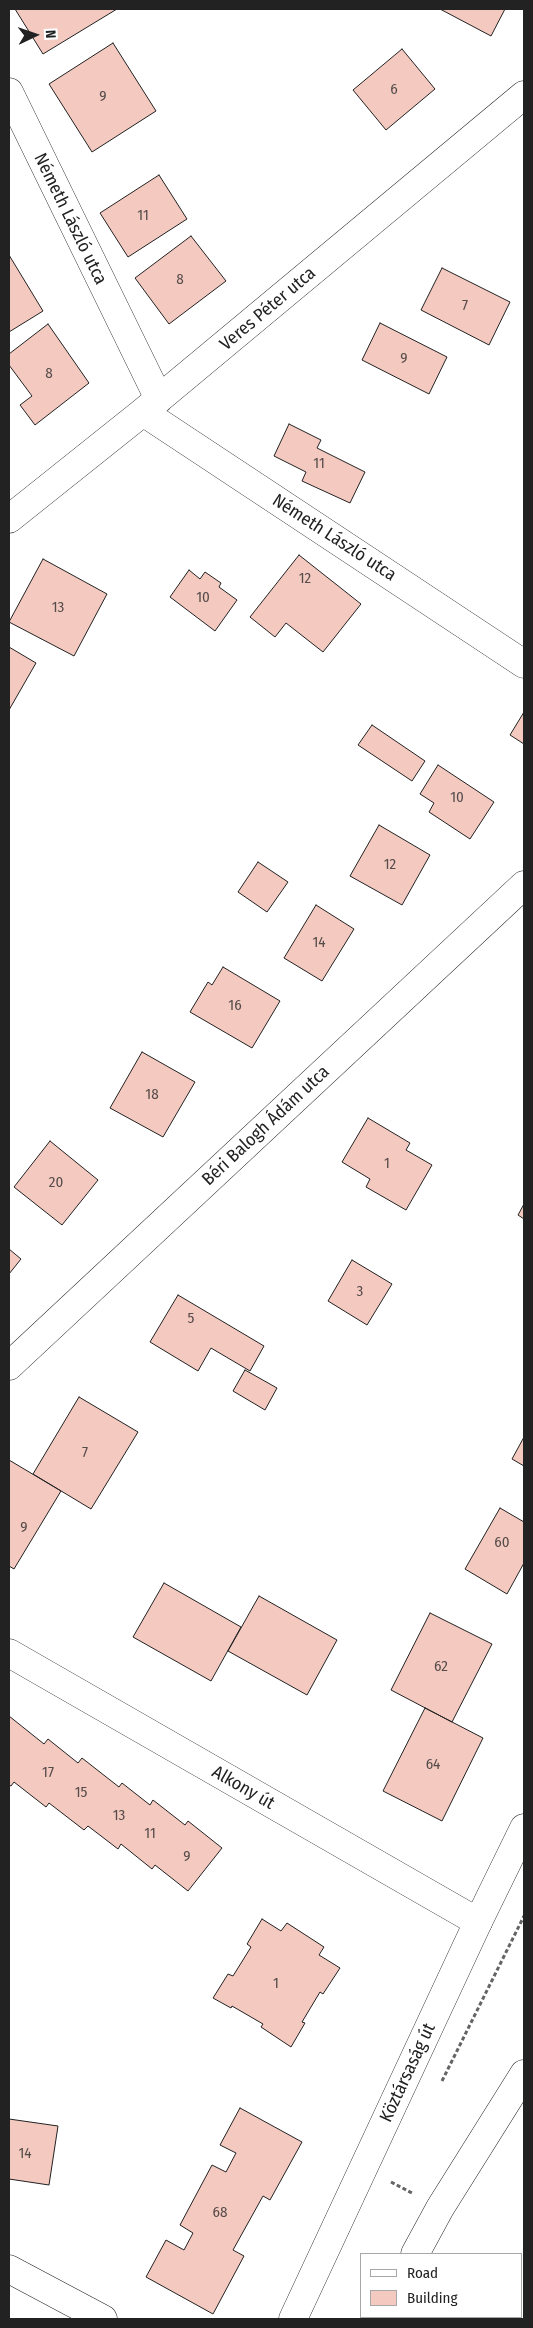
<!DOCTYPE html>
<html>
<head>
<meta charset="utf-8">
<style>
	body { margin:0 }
	#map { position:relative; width:533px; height:2328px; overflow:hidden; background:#fff; font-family:"Fira Sans Condensed",sans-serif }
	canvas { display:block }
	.frame { position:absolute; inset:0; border:10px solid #222; pointer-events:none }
	.legend { position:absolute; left:360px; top:2253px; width:162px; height:65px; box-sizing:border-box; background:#fff; border:1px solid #a7a7a7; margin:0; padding:6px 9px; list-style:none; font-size:15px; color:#222 }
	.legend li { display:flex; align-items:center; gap:10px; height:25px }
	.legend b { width:25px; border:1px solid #a7a7a7 }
	.north { position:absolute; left:10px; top:10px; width:50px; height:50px; -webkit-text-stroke:4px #fff; paint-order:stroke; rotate:87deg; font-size:14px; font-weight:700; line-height:20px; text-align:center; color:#222 }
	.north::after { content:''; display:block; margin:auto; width:18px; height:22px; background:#222; clip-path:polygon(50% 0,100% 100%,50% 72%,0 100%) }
</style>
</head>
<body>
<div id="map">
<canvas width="533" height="2328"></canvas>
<div class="frame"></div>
<ul class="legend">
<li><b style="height:6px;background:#fff"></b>Road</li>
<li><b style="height:14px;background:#f3c9c0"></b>Building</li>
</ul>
<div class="north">N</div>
</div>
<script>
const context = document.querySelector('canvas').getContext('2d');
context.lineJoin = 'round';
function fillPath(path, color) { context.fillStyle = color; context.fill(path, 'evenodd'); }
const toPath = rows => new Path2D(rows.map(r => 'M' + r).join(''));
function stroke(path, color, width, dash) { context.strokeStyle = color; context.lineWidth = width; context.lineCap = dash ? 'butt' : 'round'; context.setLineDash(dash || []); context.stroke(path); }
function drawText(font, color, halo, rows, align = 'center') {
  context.font = font + ' "Fira Sans Condensed",sans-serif'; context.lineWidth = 4; context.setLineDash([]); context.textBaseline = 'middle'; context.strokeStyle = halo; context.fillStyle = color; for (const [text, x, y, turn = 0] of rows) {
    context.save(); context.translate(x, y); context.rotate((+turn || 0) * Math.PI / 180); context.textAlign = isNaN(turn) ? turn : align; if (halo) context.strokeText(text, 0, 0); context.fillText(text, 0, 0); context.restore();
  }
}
const building = toPath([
	[15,9,117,9,43,54,15,9],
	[440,9,505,9,491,36,440,9],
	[113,43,156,111,92,152,49,84,113,43],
	[402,49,435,89,386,130,353,90,402,49],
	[159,175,187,219,128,257,100,213,159,175],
	[191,236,226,281,169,324,135,278,191,236],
	[9,255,43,311,9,332,9,255],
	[442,268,510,302,489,345,421,310,442,268],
	[380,323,447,357,429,394,362,360,380,323],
	[48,324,89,383,35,425,20,405,32,396,9,365,9,354,48,324],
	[289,424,321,440,317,448,365,472,350,503,302,481,306,472,274,456,289,424],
	[299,555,361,604,323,652,286,623,275,637,250,617,299,555],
	[43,559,107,594,74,656,9,622,43,559],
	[189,570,200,579,205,572,221,583,219,587,237,600,215,631,170,597,189,570],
	[9,647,36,663,9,710,9,647],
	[524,712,524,744,510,735,524,712],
	[372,725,425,761,412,781,358,745,372,725],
	[438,765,494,802,470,839,429,812,434,803,420,794,438,765],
	[379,825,430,855,402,905,350,876,379,825],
	[258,862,288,882,267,912,238,892,258,862],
	[316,905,354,929,322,981,284,958,316,905],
	[223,967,280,1001,252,1048,190,1012,208,982,212,985,223,967],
	[142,1052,195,1082,163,1137,110,1108,142,1052],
	[368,1118,410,1143,406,1150,432,1165,406,1210,366,1187,370,1179,342,1162,368,1118],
	[50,1141,98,1180,62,1225,14,1187,50,1141],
	[524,1204,524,1219,518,1215,524,1204],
	[9,1249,21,1259,9,1274,9,1249],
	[352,1260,392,1284,367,1325,328,1301,352,1260],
	[178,1295,264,1346,250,1371,211,1348,198,1371,150,1342,178,1295],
	[245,1370,277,1388,265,1410,233,1391,245,1370],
	[79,1397,138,1432,91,1509,33,1474,79,1397],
	[524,1437,524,1466,512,1459,524,1437],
	[9,1460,61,1491,14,1569,9,1566,9,1460],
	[500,1508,524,1522,524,1563,507,1594,465,1569,500,1508],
	[164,1583,241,1627,211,1681,133,1637,164,1583],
	[259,1596,337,1640,307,1695,228,1651,259,1596],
	[430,1613,492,1644,452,1722,391,1690,430,1613],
	[425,1708,483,1738,442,1821,383,1791,425,1708],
	[9,1716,44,1744,48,1739,78,1763,82,1758,119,1787,122,1783,150,1805,153,1800,185,1825,188,1821,222,1848,188,1891,155,1865,152,1869,121,1844,118,1849,88,1826,84,1830,49,1803,46,1807,14,1782,11,1786,9,1785,9,1716],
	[262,1919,281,1931,287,1923,324,1947,319,1955,340,1968,323,1994,320,1992,302,2022,305,2023,291,2047,261,2027,263,2024,232,2006,231,2008,213,1998,228,1974,233,1976,251,1947,247,1944,262,1919],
	[240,2108,302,2142,270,2200,263,2196,233,2250,244,2256,213,2314,146,2277,166,2240,184,2250,193,2233,180,2225,212,2165,226,2172,236,2153,220,2145,240,2108],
	[9,2119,58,2126,49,2185,9,2179,9,2119]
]);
fillPath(building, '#f3c9c0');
stroke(building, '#222', 1);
const minor = toPath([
	[9,92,159,399],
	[143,412,524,664],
	[9,519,143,412,524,95],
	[9,1366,524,885],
	[9,1653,478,1922],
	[415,2254,440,2208,524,2074],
	[9,2269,103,2319],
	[380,2319,381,2317]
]);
const major = toPath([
	[293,2319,478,1922,524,1828]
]);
stroke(minor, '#222', 29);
stroke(major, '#222', 29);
stroke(toPath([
	[442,2081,524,1916],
	[391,2182,412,2193]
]), '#646464', 3, [4, 2.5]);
stroke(minor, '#fff', 28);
stroke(major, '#fff', 28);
drawText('15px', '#564c4a', null, [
	["6",394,90],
	["9",103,97],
	["11",143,216],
	["8",180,280],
	["7",465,306],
	["9",404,359],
	["8",49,374],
	["11",319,464],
	["12",305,579],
	["10",203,598],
	["13",58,608],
	["10",457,798],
	["12",390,865],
	["14",319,943],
	["16",235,1006],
	["18",152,1095],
	["1",387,1164],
	["20",56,1183],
	["3",360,1292],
	["5",191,1319],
	["7",85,1453],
	["9",24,1528],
	["60",502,1543],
	["62",441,1667],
	["64",433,1765],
	["17",48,1773],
	["15",81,1793],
	["13",119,1816],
	["11",150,1834],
	["9",187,1857],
	["1",276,1984],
	["14",25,2154],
	["68",220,2213]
]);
drawText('18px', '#222', '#fff', [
	["Németh László utca",70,219,64],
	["Veres Péter utca",268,309,-40],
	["Németh László utca",334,538,33],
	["Béri Balogh Ádám utca",266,1126,-43],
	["Alkony út",243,1788,30],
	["Köztársaság út",408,2073,-65]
]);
</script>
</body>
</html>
